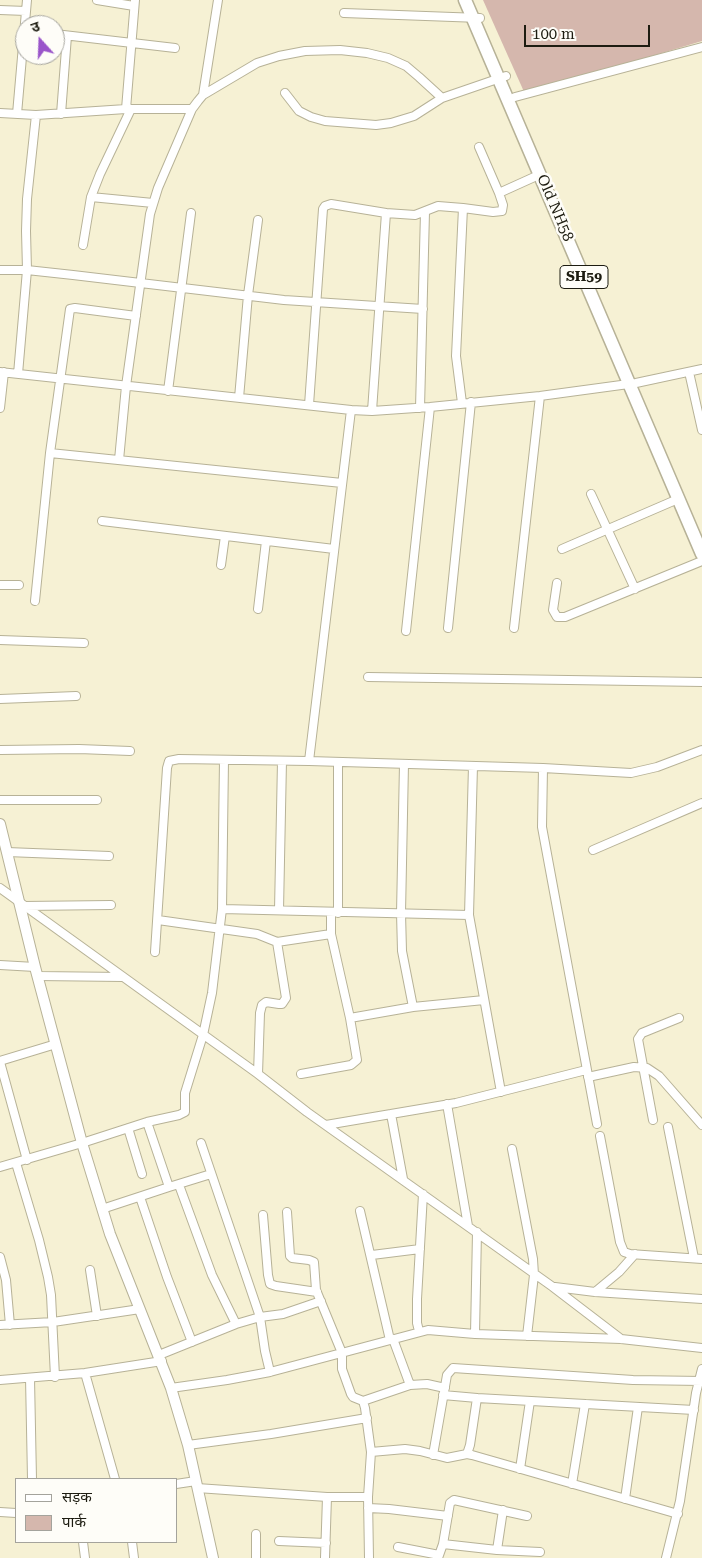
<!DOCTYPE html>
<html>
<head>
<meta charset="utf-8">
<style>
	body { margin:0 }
	#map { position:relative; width:702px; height:1558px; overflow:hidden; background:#f6f1d4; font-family:"Roboto Serif","Noto Sans Devanagari",serif }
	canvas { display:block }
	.legend { position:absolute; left:15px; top:1478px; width:162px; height:65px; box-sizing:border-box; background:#fefdf8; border:1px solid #a4a39c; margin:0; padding:6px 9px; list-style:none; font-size:15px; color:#1d1c11 }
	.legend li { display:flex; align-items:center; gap:10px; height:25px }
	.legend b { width:25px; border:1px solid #a4a39c }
	.north { position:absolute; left:15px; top:15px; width:50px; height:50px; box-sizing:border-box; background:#fefdf8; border:1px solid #a4a39c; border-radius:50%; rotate:340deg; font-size:14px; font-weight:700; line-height:20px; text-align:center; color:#1d1c11 }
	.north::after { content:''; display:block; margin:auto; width:18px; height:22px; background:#9a55ca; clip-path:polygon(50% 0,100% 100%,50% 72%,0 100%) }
	.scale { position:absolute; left:524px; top:25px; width:126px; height:22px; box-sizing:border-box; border:2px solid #1d1c11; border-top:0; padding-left:6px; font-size:15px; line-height:18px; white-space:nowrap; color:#1d1c11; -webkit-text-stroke:4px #fefdf8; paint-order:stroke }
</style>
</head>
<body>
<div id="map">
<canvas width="702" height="1558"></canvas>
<ul class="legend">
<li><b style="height:6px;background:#fff"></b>सड़क</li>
<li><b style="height:14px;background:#d5b7ad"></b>पार्क</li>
</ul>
<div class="north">उ</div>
<div class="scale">100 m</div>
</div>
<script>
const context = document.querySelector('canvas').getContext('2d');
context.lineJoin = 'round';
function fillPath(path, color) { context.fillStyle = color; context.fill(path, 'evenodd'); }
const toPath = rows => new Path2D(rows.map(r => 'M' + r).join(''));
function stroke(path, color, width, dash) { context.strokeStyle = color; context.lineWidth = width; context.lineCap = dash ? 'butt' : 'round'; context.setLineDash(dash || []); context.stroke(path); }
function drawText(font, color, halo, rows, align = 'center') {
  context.font = font + ' "Roboto Serif",serif'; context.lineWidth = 5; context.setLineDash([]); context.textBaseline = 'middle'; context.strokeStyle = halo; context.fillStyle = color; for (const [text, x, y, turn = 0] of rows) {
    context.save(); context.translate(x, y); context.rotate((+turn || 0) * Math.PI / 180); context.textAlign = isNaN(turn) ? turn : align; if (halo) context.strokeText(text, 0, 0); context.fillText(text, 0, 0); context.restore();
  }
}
fillPath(toPath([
	[483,0,702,0,702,41,525,94]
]), '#d5b7ad');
const minor = toPath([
	[97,0,134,6],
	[0,10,26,11],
	[344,13,480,18],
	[55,34,175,48],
	[285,93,299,111,311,117,325,121,376,125,391,123,414,116,442,98],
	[203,95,218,0],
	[515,97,702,47],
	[126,109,135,0],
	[131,109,100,174,91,197,153,203],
	[0,113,36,115,126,109,192,109],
	[17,114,27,0],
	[61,114,67,36],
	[479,147,499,193],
	[83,245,91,197],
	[0,270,27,270,73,275,284,300,423,309],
	[0,372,351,410,372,411,430,407,540,396,636,383,702,369],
	[689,372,702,430],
	[18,374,27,270,26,231,27,199,36,115],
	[168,391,191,213],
	[239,398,248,295,258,220],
	[462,403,456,356,463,208,493,212,502,211,503,205,499,193,541,174],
	[309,405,323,209,325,206,331,204,386,213],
	[0,408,4,372],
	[420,408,425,212],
	[372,411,386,213,415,215,438,206,463,208],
	[50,453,342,483],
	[119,460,126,386,150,214,158,188,192,109,198,101,203,95,257,63,279,56,305,51,340,50,367,53,388,58,406,66,419,77,442,98,506,76],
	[591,494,635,589],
	[102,521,334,549],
	[562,549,678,499],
	[221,565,225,536],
	[557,583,553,610,557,617,565,617,702,561],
	[0,585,19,585],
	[35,601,50,453,70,309,75,308,136,316],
	[258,609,266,541],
	[448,628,471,402],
	[514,628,540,396],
	[406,631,430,407],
	[0,640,84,643],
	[368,677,702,682],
	[0,699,76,696],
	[0,750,79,749,130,751],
	[309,761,351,410],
	[404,764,401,913,402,951,413,1007],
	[473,766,469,915,501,1092],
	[543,768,542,827,597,1124],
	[0,800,97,800],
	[593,850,702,803],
	[7,852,109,856],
	[0,888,258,1074,307,1112,553,1287,621,1339],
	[24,906,111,905],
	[222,909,469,915],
	[279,910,282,761],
	[338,913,338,762],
	[158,920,257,934,277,942,331,934],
	[155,952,167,768,169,761,179,759,309,761,543,768,631,773,657,767,702,750],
	[0,965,35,967],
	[37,976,123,977],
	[350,1018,413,1007,484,1000],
	[0,1061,56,1044],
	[0,1062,27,1160],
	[258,1074,260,1013,262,1005,266,1002,279,1004,282,1004,286,998,277,942],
	[301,1074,351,1065,357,1060,350,1018,331,934,331,913],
	[588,1077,634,1067,647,1068,659,1076,702,1125],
	[447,1104,468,1226],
	[391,1114,403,1179],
	[653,1120,638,1039,642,1033,679,1018],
	[147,1122,169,1187,211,1174],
	[326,1125,456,1103,586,1070],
	[668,1127,694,1258],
	[128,1128,142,1174],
	[600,1136,620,1242,624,1252,630,1254,702,1259],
	[201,1143,260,1317,265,1351,270,1372],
	[512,1149,533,1259,534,1275,527,1336],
	[16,1163,39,1240,48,1277,51,1295,55,1377],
	[0,1167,82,1143,147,1122,179,1115,185,1112,185,1093,203,1035,212,993,222,909,224,760],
	[179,1185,212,1275,236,1324],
	[140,1197,167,1277,192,1342],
	[102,1209,169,1187],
	[360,1211,390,1340],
	[287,1212,290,1256,292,1258,309,1260,314,1262,316,1290,342,1353,342,1369,351,1394,353,1397,363,1401,365,1408,371,1452,368,1497,369,1558],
	[263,1215,268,1275,270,1284,276,1286,317,1292],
	[372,1255,420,1249],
	[0,1257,6,1280,10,1325],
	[90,1270,97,1316],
	[555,1287,595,1292,702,1299],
	[595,1292,619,1272,635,1254],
	[0,1325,53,1322,140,1309],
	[419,1331,417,1323,417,1299,423,1194],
	[475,1334,477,1232],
	[393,1339,410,1385],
	[159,1355,236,1324,260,1317,283,1314,321,1301],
	[85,1373,115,1479],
	[30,1378,32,1479],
	[0,1380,85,1373,162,1361],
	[171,1388,227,1380,270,1372,428,1330,475,1334,621,1339,702,1348],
	[443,1395,477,1398,694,1410],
	[363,1401,410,1385,427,1384,445,1388],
	[188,1445,271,1434,367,1418],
	[371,1452,405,1449,420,1451,447,1458,467,1454,472,1455,678,1514],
	[467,1454,470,1445,477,1398],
	[433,1455,447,1375,453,1368,633,1380,702,1381],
	[520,1469,530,1401],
	[176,1484,196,1481],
	[572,1484,585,1404],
	[197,1488,327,1497,368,1497],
	[625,1499,638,1407],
	[368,1508,389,1509,448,1516],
	[503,1510,497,1550,540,1552],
	[0,1512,16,1513],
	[256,1534,256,1558],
	[279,1541,326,1543],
	[83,1542,85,1558],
	[132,1542,134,1558],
	[443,1544,497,1550],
	[398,1547,439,1555],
	[325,1558,327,1497],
	[438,1558,443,1544,450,1503,454,1500,527,1516],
	[666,1558,680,1501,696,1393,702,1369]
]);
const tertiary = toPath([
	[0,824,35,967,82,1143,110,1234,171,1388,188,1445,213,1558]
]);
const primary = toPath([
	[465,0,702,554]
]);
stroke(minor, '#b7b297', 10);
stroke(tertiary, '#b7b297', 12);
stroke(primary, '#b7b297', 15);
stroke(minor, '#fff', 8);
stroke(tertiary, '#fff', 10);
stroke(primary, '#fff', 12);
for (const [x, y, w] of [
	[584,277,48]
]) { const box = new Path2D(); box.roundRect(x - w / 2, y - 11.5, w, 23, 4); context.fillStyle = '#fefdf8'; context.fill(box); stroke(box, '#1d1c11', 1); }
drawText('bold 14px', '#1d1c11', null, [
	["SH59",584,277]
]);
drawText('15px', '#1d1c11', '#fefdf8', [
	["Old NH58",555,208,67]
]);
</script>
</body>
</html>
